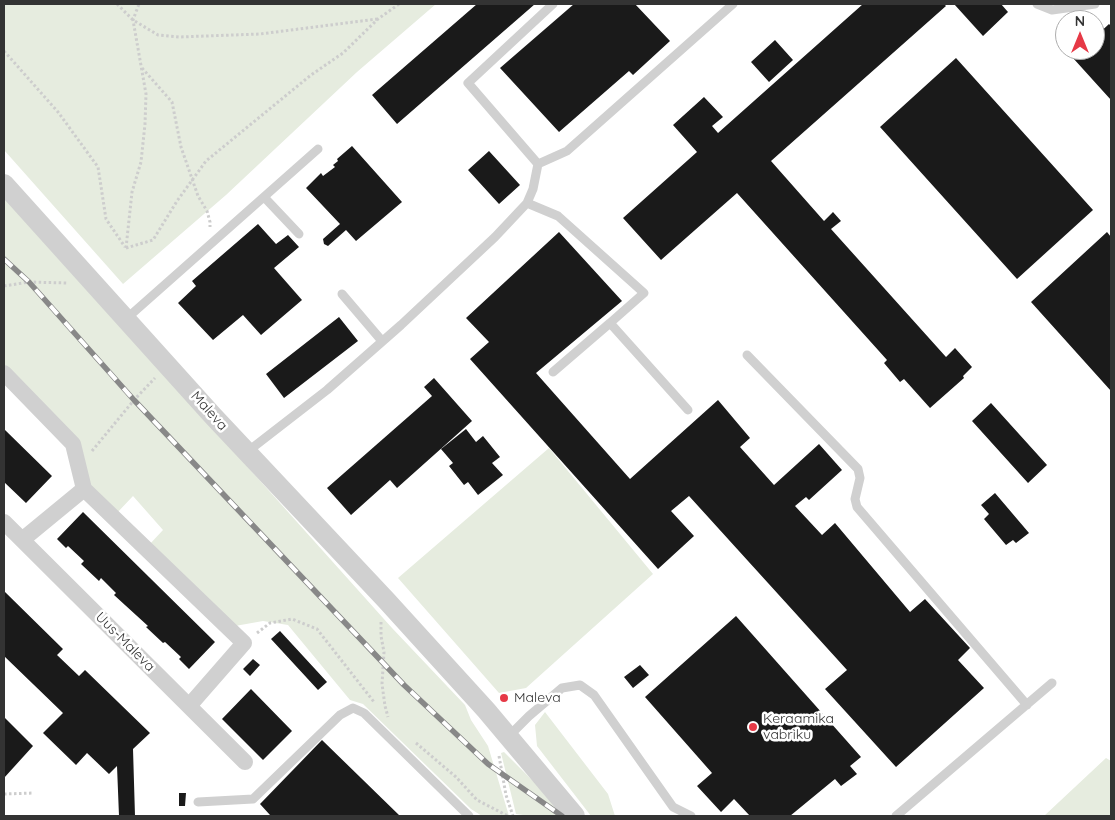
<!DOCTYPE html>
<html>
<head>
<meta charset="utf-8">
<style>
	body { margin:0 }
	#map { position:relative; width:1115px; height:820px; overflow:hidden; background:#fff; font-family:Quicksand,sans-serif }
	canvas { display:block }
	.frame { position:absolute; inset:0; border:5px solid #333; pointer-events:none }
	.north { position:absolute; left:1055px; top:10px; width:50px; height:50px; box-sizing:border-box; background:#fff; border:1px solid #adadad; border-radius:50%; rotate:0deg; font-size:14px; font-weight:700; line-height:20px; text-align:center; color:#333 }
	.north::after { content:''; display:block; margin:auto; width:18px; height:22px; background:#e63946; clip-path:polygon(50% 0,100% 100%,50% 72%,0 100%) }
</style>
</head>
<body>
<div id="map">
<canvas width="1115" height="820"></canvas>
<div class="frame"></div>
<div class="north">N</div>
</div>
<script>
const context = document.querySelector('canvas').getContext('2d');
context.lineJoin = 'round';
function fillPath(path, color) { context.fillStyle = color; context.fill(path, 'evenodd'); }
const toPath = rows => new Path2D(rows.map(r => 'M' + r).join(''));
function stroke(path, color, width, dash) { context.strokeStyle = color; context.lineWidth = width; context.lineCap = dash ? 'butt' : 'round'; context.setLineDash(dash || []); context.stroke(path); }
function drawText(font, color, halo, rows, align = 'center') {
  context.font = font + ' Quicksand,sans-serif'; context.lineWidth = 5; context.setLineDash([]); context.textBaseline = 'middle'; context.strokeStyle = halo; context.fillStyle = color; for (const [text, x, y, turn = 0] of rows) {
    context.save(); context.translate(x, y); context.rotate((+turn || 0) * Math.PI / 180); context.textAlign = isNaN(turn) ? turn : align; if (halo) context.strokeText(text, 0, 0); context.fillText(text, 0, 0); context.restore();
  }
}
fillPath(toPath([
	[4,4,436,4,357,72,226,195,123,284,4,150],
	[4,195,392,628,465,705,471,720,488,746,509,816,482,816,471,809,363,704,350,700,288,625,263,621,235,626,148,546,163,530,133,496,116,514,88,486,80,454,4,380],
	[549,448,653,574,526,688,499,693,398,578],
	[545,712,608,794,615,816,591,816,537,746,535,725],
	[504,752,537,785,562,816,530,816,516,814,501,753],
	[1106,758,1111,761,1111,816,1044,816]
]), '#e6ecdf');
fillPath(toPath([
	[477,4,535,4,397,124,372,95],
	[574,4,635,4,670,41,633,75,629,71,559,132,500,68],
	[863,4,944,4,946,6,771,161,824,221,833,212,841,221,831,229,946,357,955,348,972,367,963,376,964,378,930,408,904,379,900,382,884,363,887,360,737,193,661,260,623,218,697,152,673,125,704,97,723,117,712,126,718,133],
	[954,4,1001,4,1008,12,983,36],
	[1109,24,1111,26,1111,100,1073,58,1081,50,1095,50,1095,37],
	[775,40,793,60,769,82,751,62],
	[956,58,1093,210,1017,279,880,127],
	[352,146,402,202,356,241,346,230,328,246,324,244,323,239,340,224,306,188,321,173,323,176,335,167,333,165,338,161,337,159],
	[489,151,520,185,499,204,468,170],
	[258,224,276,244,288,235,299,247,274,268,302,300,261,335,243,315,213,340,178,303,196,286,192,281],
	[559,232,622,301,536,373,630,479,718,400,750,438,740,447,774,485,819,444,842,470,809,500,806,497,795,506,822,535,835,523,910,612,925,599,970,648,958,660,984,688,896,767,825,689,847,670,689,496,671,511,694,536,658,569,470,359,489,342,466,318],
	[1107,232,1111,237,1111,391,1031,302],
	[339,317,358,341,284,398,266,374],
	[434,378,472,421,397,488,390,480,351,515,327,488,432,396,424,387],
	[991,403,1047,465,1028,483,972,421],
	[4,429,52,476,26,503,4,482],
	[466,429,476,442,483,436,500,457,492,463,503,475,478,495,468,482,464,485,449,466,453,463,441,449],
	[995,493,1029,533,1016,543,1013,540,1006,545,984,519,989,514,981,505],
	[83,512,215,642,189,669,179,659,181,657,165,642,163,643,146,627,148,626,114,595,116,593,101,578,99,581,81,564,84,561,68,546,66,548,57,539],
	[4,591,63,649,57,655,79,676,85,670,150,733,133,749,135,816,119,816,117,766,109,774,87,753,76,765,43,733,63,713,4,656],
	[736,616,861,757,850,766,857,774,841,786,835,779,790,816,750,816,734,799,721,812,697,786,712,773,645,697],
	[280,631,327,682,318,690,271,639],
	[253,659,260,665,250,676,243,669],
	[640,665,649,675,633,688,624,677],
	[251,689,292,731,263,760,222,719],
	[4,717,33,746,4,778],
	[322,740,400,816,269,816,270,815,260,804],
	[179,793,186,793,185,806,179,806]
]), '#1a1a1a');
stroke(toPath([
	[117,4,133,20,158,35,179,37,260,34,377,19],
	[4,51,58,112,98,167,106,219,125,247],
	[142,68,172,102,181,147,198,196,207,211,210,222,210,227],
	[126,248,153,240,177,201,206,161,311,75,343,53,378,19,399,4],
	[126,248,132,192,141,162,145,124,146,94,133,20,139,4],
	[4,286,29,282,67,283],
	[92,451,134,400,155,378],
	[381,622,381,636,384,652,382,684,385,706,388,717],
	[257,633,270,623,292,619,317,629,374,702],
	[416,743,456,777,477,800,508,816],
	[499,756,506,795,513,816],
	[4,794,33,793]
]), '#cdcdcd', 3, [2.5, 2.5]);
stroke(toPath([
	[1037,4,1052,10,1095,4],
	[538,164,468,83,553,4],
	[264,197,299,234],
	[527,203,558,216,644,293,610,323,688,410],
	[342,294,382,341],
	[126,319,318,149],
	[747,355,858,469,860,478,855,499,857,507,1027,705],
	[553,372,610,323],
	[247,452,327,390,401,325,495,237,527,203,533,189,538,164,567,151,733,4],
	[509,736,529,716,562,688,580,685,594,695,673,807,691,816],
	[198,802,253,799,340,715,353,708,364,713,469,816],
	[896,816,1052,683]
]), '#d0d0d0', 9);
stroke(toPath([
	[4,373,73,444,84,489],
	[4,522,245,762],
	[22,540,84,489,244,643,189,706]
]), '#d0d0d0', 16);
stroke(toPath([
	[4,184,213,416,386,600,486,710,575,816]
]), '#d0d0d0', 20);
const rail = toPath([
	[4,259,29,282,134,400,404,685,488,764,562,816]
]);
stroke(rail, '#888', 5.5);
stroke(rail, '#fff', 4, [11]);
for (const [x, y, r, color] of [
	[504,698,5,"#e63946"],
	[753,727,5,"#e63946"]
]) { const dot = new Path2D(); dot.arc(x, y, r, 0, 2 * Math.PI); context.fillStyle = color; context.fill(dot); stroke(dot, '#fff', 2); }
drawText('14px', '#333', '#fff', [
	["Maleva",209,411,48],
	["Uus-Maleva",125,642,45]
]);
drawText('14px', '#333', '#fff', [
	["Maleva",514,698],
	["Keraamika",763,719],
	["vabriku",763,735]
], 'left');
</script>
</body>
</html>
